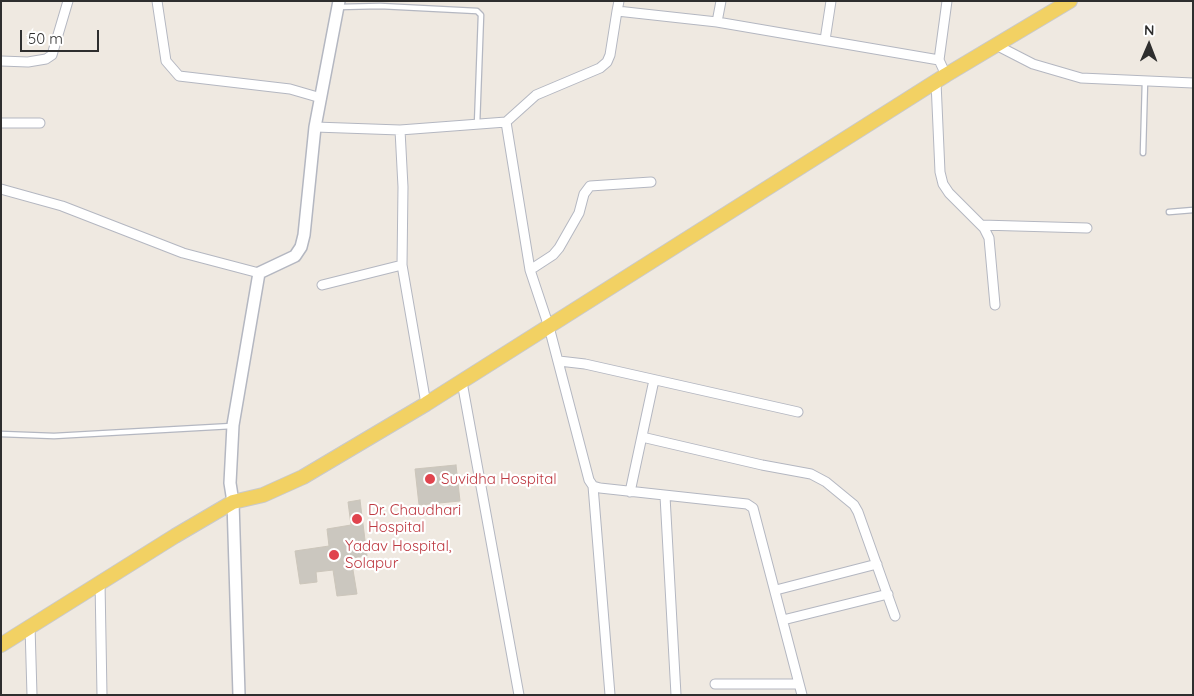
<!DOCTYPE html>
<html>
<head>
<meta charset="utf-8">
<style>
	body { margin:0 }
	#map { position:relative; width:1194px; height:696px; overflow:hidden; background:#efe9e1; font-family:Quicksand,sans-serif }
	canvas { display:block }
	.frame { position:absolute; inset:0; border:2px solid #2e2e2e; pointer-events:none }
	.north { position:absolute; left:1124px; top:20px; width:50px; height:50px; -webkit-text-stroke:4px #fff; paint-order:stroke; rotate:1deg; font-size:14px; font-weight:700; line-height:20px; text-align:center; color:#2e2e2e }
	.north::after { content:''; display:block; margin:auto; width:18px; height:22px; background:#2e2e2e; clip-path:polygon(50% 0,100% 100%,50% 72%,0 100%) }
	.scale { position:absolute; left:20px; top:30px; width:79px; height:22px; box-sizing:border-box; border:2px solid #2e2e2e; border-top:0; padding-left:6px; font-size:15px; line-height:18px; white-space:nowrap; color:#2e2e2e; -webkit-text-stroke:4px #fff; paint-order:stroke }
</style>
</head>
<body>
<div id="map">
<canvas width="1194" height="696"></canvas>
<div class="frame"></div>
<div class="north">N</div>
<div class="scale">50 m</div>
</div>
<script>
const context = document.querySelector('canvas').getContext('2d');
context.lineJoin = 'round';
function fillPath(path, color) { context.fillStyle = color; context.fill(path, 'evenodd'); }
const toPath = rows => new Path2D(rows.map(r => 'M' + r).join(''));
function stroke(path, color, width, dash) { context.strokeStyle = color; context.lineWidth = width; context.lineCap = dash ? 'butt' : 'round'; context.setLineDash(dash || []); context.stroke(path); }
function drawText(font, color, halo, rows, align = 'center') {
  context.font = font + ' Quicksand,sans-serif'; context.lineWidth = 4.5; context.setLineDash([]); context.textBaseline = 'middle'; context.strokeStyle = halo; context.fillStyle = color; for (const [text, x, y, turn = 0] of rows) {
    context.save(); context.translate(x, y); context.rotate((+turn || 0) * Math.PI / 180); context.textAlign = isNaN(turn) ? turn : align; if (halo) context.strokeText(text, 0, 0); context.fillText(text, 0, 0); context.restore();
  }
}
const building = toPath([
	[456,465,460,501,419,505,415,469,456,465],
	[360,500,367,556,351,558,357,594,337,596,333,570,316,572,317,582,300,584,295,551,329,546,327,529,351,525,348,502,360,500]
]);
fillPath(building, '#cbc7bf');
stroke(building, '#cbc5ba', 1);
const service = toPath([
	[339,7,380,6,477,11,481,15,477,125],
	[1143,153,1145,81],
	[1169,212,1193,210],
	[1,434,54,436,232,426]
]);
const minor = toPath([
	[157,1,166,61,179,76,290,89,321,98],
	[619,1,617,11,717,22],
	[721,1,717,22,939,60,946,75],
	[825,40,831,1],
	[996,45,1033,64,1081,78,1193,83],
	[939,60,947,1],
	[1,61,28,62,46,59,52,55,68,1],
	[936,82,940,172,943,184,949,193,984,228,989,238,995,305],
	[506,122,530,270,549,327,589,480,593,486,600,488,747,504,753,508,802,695],
	[1,123,40,123],
	[315,127,400,130,506,122,536,95,600,68,607,62,610,55,617,11],
	[400,130,403,187,402,265,426,404],
	[1,189,62,206,183,253,259,273],
	[981,225,1087,228],
	[530,270,553,255,559,248,579,213,584,194,590,186,651,182],
	[322,285,402,265],
	[559,361,585,364,798,412],
	[462,382,519,695],
	[642,437,762,465,811,474,826,482,854,505,858,512,895,616],
	[593,486,610,695],
	[630,492,654,380],
	[665,496,676,695],
	[100,582,102,695],
	[776,590,877,564],
	[783,620,888,594],
	[30,626,32,695],
	[715,684,799,684]
]);
const secondary = toPath([
	[239,695,233,502,230,483,233,425,259,273,295,256,301,247,304,235,315,127,339,1]
]);
const primary = toPath([
	[1,645,175,536,233,502,263,495,303,477,426,404,946,75,1070,1]
]);
stroke(service, '#b4b7c1', 7);
stroke(minor, '#b4b7c1', 11);
stroke(secondary, '#b4b7c1', 14);
stroke(primary, '#c9c9c9', 16);
stroke(service, '#fff', 4.5);
stroke(minor, '#fff', 9);
stroke(secondary, '#fff', 11);
stroke(primary, '#f2d163', 14);
for (const [x, y, r, color] of [
	[430,479,6,"#e0444e"],
	[357,519,6,"#e0444e"],
	[334,555,6,"#e0444e"]
]) { const dot = new Path2D(); dot.arc(x, y, r, 0, 2 * Math.PI); context.fillStyle = color; context.fill(dot); stroke(dot, '#fff', 2); }
drawText('15px', '#be3a42', '#fff', [
	["Suvidha Hospital",441,479],
	["Dr. Chaudhari",368,510],
	["Hospital",368,527],
	["Yadav Hospital,",345,546],
	["Solapur",345,563]
], 'left');
</script>
</body>
</html>
